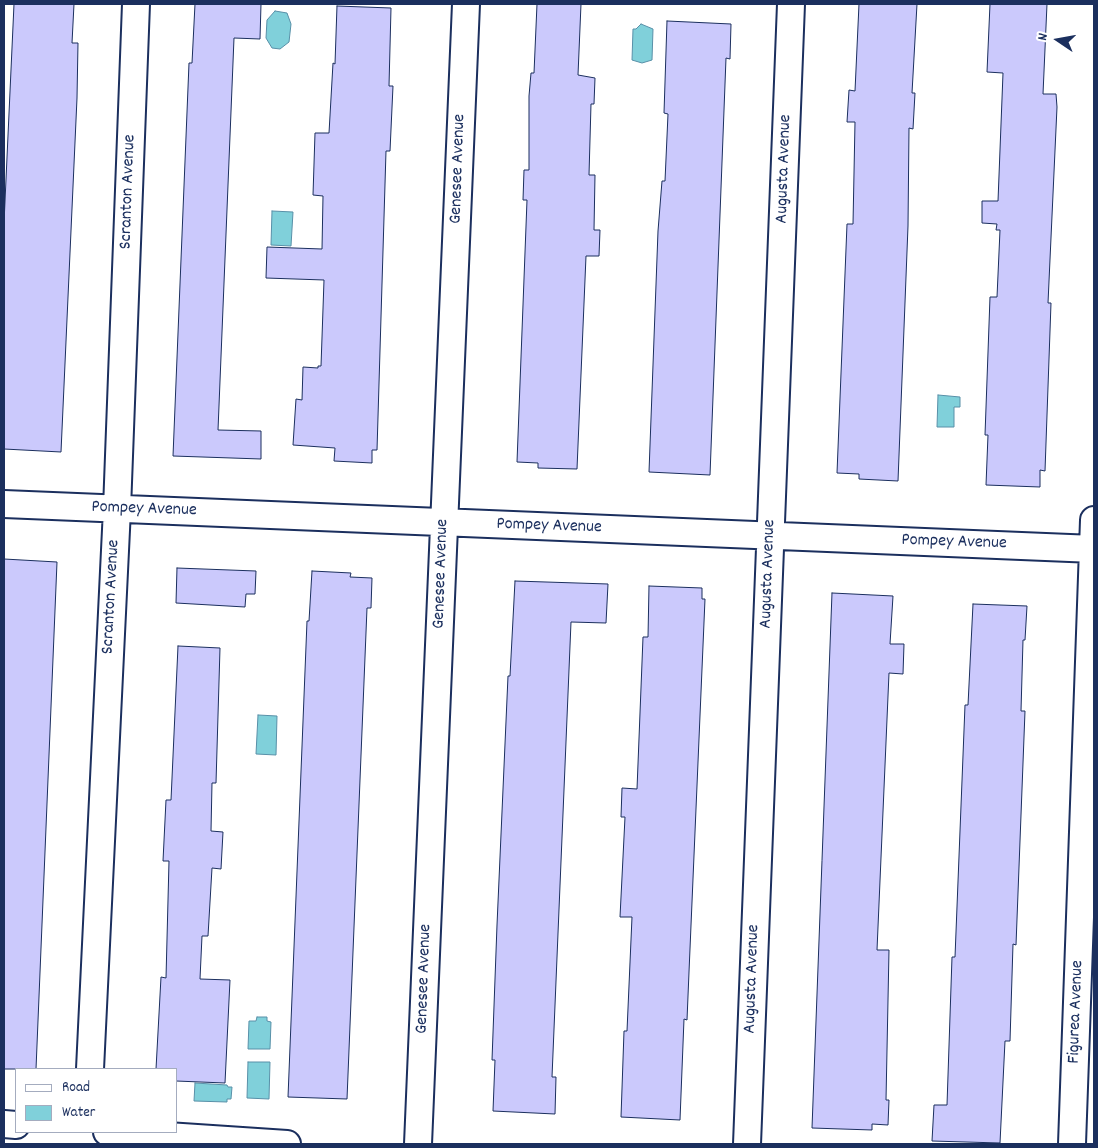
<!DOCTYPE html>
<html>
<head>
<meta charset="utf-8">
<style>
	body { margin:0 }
	#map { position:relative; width:1098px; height:1148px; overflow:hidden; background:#fff; font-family:Dekko,sans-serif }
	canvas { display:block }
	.frame { position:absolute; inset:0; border:5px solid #1b2f5e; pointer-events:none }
	.legend { position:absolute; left:15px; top:1068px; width:162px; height:65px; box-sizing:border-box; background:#fff; border:1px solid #a4acbf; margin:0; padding:6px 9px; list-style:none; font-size:15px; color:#1b2f5e }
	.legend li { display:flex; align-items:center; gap:10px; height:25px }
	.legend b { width:25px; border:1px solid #a4acbf }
	.north { position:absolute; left:1033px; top:15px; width:50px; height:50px; -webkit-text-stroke:4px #fff; paint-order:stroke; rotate:282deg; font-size:14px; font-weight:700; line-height:20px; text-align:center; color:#1b2f5e }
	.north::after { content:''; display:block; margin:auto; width:18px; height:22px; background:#1b2f5e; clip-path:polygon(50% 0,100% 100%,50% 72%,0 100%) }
</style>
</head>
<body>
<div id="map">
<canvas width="1098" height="1148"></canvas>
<div class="frame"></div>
<ul class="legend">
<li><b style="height:6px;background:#fff"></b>Road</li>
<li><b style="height:14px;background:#80d0da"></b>Water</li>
</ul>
<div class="north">N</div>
</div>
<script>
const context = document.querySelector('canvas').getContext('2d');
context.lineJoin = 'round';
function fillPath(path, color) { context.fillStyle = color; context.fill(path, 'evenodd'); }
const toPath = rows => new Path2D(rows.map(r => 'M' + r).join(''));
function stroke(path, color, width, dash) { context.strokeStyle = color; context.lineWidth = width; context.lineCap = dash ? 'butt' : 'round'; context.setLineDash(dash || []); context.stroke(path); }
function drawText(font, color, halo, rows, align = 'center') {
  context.font = font + ' Dekko,sans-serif'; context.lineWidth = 4; context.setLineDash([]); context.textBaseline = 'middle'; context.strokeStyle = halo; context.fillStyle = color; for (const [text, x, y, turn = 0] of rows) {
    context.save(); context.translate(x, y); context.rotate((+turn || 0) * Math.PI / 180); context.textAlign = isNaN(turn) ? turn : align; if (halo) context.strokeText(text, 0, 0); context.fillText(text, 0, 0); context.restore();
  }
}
const water = toPath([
	[275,11,287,13,291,24,289,42,280,49,272,48,266,38,267,20,275,11],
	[641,24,653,29,652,60,642,63,632,60,633,29,636,29,641,24],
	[272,211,293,212,291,246,271,245,272,211],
	[938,395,960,397,960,407,954,407,954,427,937,427,938,395],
	[258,715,277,716,276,755,256,754,258,715],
	[257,1017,267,1017,267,1021,271,1022,270,1049,248,1049,249,1021,256,1021,257,1017],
	[248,1062,270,1062,269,1099,247,1098,248,1062],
	[195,1083,227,1085,228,1087,232,1087,231,1099,227,1099,227,1102,194,1101,195,1083]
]);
fillPath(water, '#80d0da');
stroke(water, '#5890a8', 1);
const building = toPath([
	[14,4,74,4,72,43,78,43,77,98,61,452,4,449,4,223,14,4],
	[195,4,261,4,260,39,234,38,218,430,261,431,261,459,173,456,189,63,192,63,195,4],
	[537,4,581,4,578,75,595,78,594,104,591,104,589,175,595,175,594,230,600,230,599,256,586,256,577,469,538,468,538,463,517,462,527,200,523,200,524,170,529,170,529,96,531,73,534,73,537,4],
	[859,4,917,4,912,93,915,93,913,129,909,128,908,226,898,481,859,479,859,474,837,473,847,224,853,224,855,122,847,122,849,90,855,91,859,4],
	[990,4,1047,4,1043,94,1056,94,1057,107,1048,303,1051,303,1045,471,1040,470,1040,487,986,485,988,435,985,435,990,297,997,297,1000,230,996,230,997,224,982,223,982,201,998,201,1003,73,987,72,990,4],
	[337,6,391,8,389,86,393,86,390,151,386,151,377,450,372,450,372,463,334,461,335,448,293,445,296,399,302,400,303,367,318,368,318,366,321,366,324,280,266,278,267,247,322,249,323,196,313,195,315,133,329,133,333,63,335,64,337,6],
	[667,21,731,24,730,59,726,58,710,475,649,472,658,231,662,181,665,181,668,114,664,113,667,21],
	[4,559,57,562,36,1069,4,1069,4,559],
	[177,568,256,571,255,594,246,594,245,607,176,603,177,568],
	[312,571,351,573,350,577,372,578,371,608,367,608,347,1099,288,1097,307,621,309,621,312,571],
	[515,581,608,584,606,623,571,622,552,1077,556,1077,555,1114,493,1111,495,1060,492,1060,497,925,508,676,510,676,515,581],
	[649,586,702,588,702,599,705,599,689,972,687,1020,684,1019,680,1120,621,1117,624,1031,627,1031,632,917,620,917,625,817,621,817,622,788,637,789,643,637,648,637,649,586],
	[832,593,893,596,890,644,904,644,903,674,889,673,877,950,889,950,886,1100,889,1100,888,1125,872,1124,872,1130,812,1128,832,593],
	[973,604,1027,606,1025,640,1023,640,1021,711,1025,711,1016,945,1013,944,1010,1041,1005,1041,1000,1143,932,1141,934,1105,947,1105,952,957,955,957,965,705,968,705,973,604],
	[178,646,220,648,216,783,212,783,211,831,223,832,221,869,212,868,208,936,202,936,200,979,230,980,225,1083,176,1081,176,1069,156,1069,161,977,166,978,169,861,163,861,166,800,171,800,178,646]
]);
fillPath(building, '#cbc9fc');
stroke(building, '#1b2f5e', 1);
const minor = toPath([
	[4,504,1094,549],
	[90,1069,117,509,136,4],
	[4,1124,16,1125],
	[107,1132,287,1144],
	[418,1144,466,4],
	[747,1144,791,4],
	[1072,1144,1094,520]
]);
stroke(minor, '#1b2f5e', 30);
stroke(minor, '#fff', 26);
drawText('18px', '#1b2f5e', '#fff', [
	["Genesee Avenue",459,169,-88],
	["Augusta Avenue",785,169,-88],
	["Scranton Avenue",129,192,-88],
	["Pompey Avenue",144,510,2],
	["Pompey Avenue",549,527,2],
	["Pompey Avenue",954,543,2],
	["Genesee Avenue",442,574,-88],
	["Augusta Avenue",769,574,-88],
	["Scranton Avenue",112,597,-87],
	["Genesee Avenue",425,979,-88],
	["Augusta Avenue",753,979,-88],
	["Figurea Avenue",1077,1012,-88]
]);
</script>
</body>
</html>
